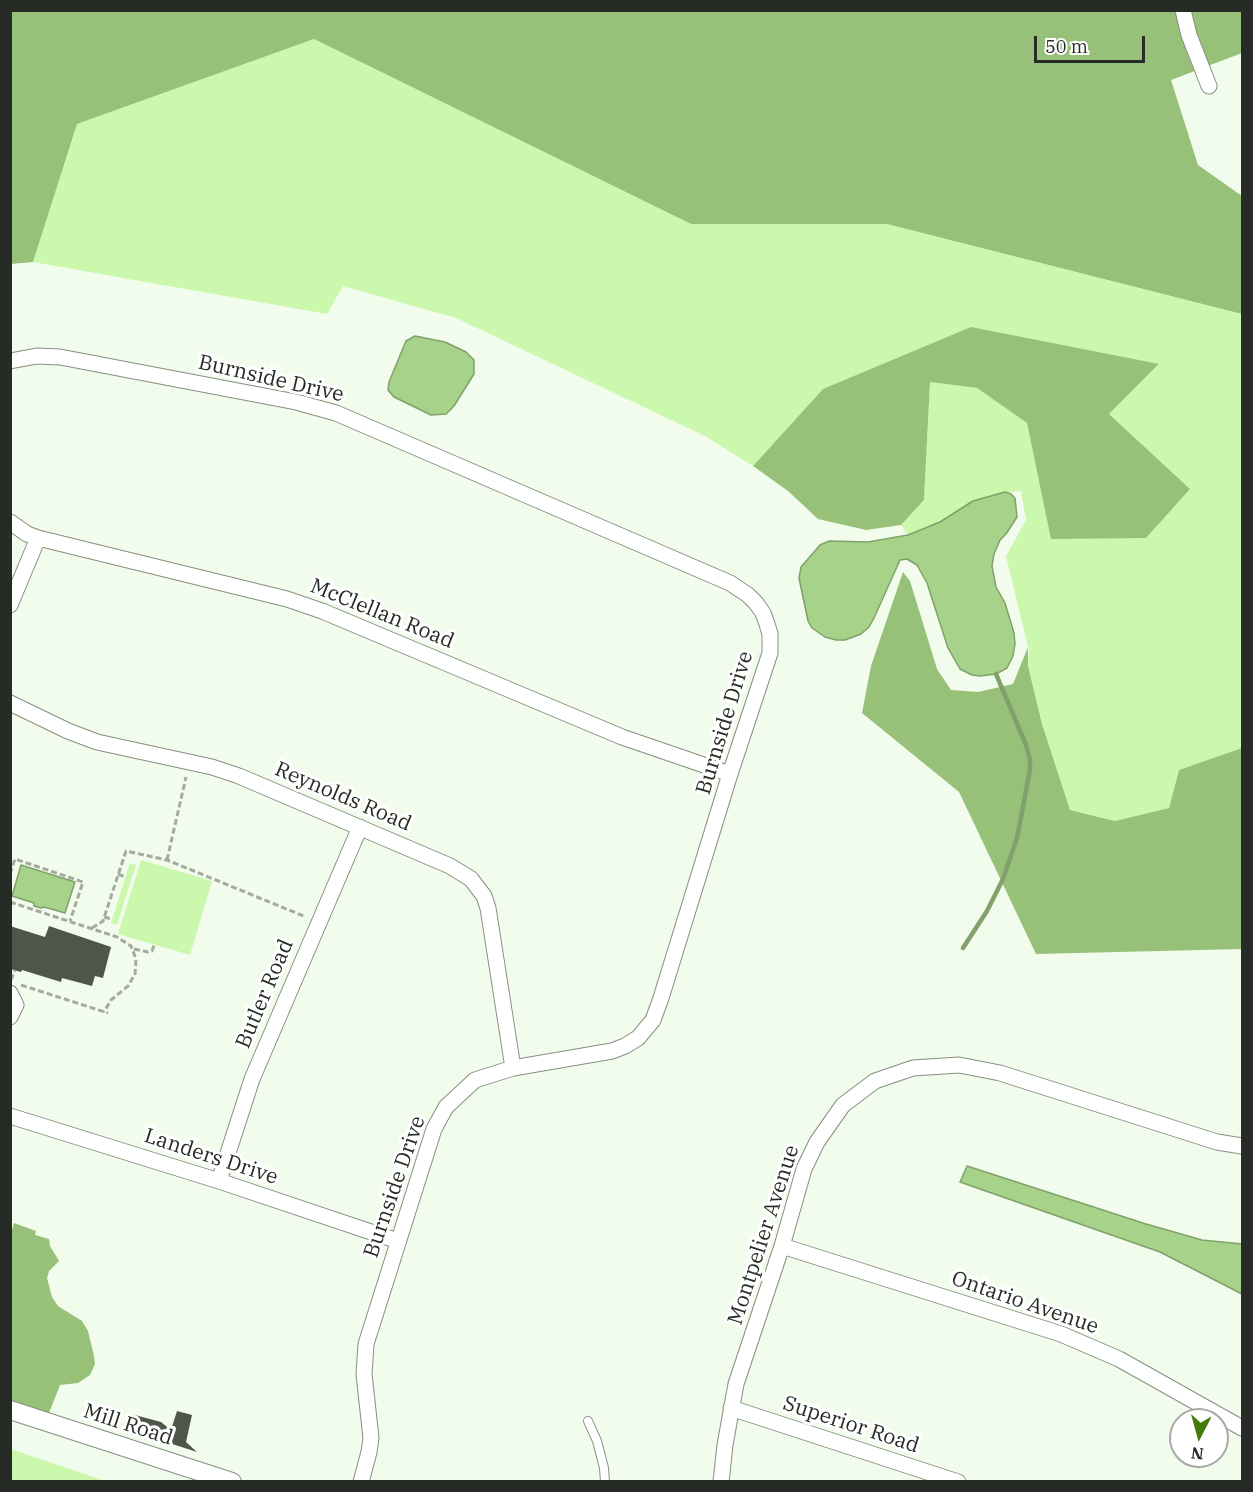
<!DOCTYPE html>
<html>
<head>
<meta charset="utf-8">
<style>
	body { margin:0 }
	#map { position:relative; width:1253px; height:1492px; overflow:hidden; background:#f2fcec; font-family:"IBM Plex Serif",serif }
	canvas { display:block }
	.frame { position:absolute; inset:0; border:12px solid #272b25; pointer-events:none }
	.north { position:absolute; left:1169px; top:1408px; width:60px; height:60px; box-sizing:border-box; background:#fff; border:2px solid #a9aaa8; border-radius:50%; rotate:186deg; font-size:16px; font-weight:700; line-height:24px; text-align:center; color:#272b25 }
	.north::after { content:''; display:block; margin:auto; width:21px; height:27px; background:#467a09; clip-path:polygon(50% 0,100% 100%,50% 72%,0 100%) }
	.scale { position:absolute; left:1034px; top:36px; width:111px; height:27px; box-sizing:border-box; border:3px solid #272b25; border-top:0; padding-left:8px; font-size:18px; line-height:21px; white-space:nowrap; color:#272b25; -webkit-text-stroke:4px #fff; paint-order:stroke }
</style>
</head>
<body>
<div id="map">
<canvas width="1253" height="1492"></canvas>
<div class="frame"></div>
<div class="north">N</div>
<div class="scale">50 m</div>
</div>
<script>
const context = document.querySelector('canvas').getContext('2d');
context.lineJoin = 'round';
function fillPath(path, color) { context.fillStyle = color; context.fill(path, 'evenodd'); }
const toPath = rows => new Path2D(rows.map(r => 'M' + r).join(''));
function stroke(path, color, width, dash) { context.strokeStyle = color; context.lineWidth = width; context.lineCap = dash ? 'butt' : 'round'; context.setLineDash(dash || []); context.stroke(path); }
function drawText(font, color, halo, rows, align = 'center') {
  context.font = font + ' "IBM Plex Serif",serif'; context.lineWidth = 6; context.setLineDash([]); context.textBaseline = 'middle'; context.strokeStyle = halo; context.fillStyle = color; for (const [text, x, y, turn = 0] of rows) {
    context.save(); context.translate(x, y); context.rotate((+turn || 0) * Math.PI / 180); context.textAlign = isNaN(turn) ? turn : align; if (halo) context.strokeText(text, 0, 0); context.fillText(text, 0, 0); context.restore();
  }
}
fillPath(toPath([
	[314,39,691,224,887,224,1242,314,1242,748,1179,770,1169,808,1115,821,1070,810,1042,724,1028,666,1029,651,1006,556,1026,520,1021,491,996,494,973,501,940,522,908,535,901,525,924,500,930,382,977,388,1027,423,1052,539,1190,489,1109,414,1159,365,823,389,753,466,705,436,456,318,343,286,327,314,33,262,77,124],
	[141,860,212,881,190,955,118,934],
	[130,863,136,865,117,925,111,923],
	[10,1449,11,1449,105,1481,11,1481]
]), '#cbf8ad');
fillPath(toPath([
	[1164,10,1164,12,1170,10,1242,11,1242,53,1171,80,1198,165,1242,196,1242,314,887,224,691,224,314,39,77,124,33,262,11,264,10,11],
	[971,327,1159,364,1109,414,1190,489,1146,538,1051,539,1027,423,977,388,930,382,924,500,901,525,866,530,818,519,788,491,753,466,823,389],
	[903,572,910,581,937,669,951,690,978,692,1013,684,1028,647,1028,666,1042,724,1070,810,1115,821,1169,808,1179,770,1242,748,1242,949,1036,954,959,792,862,713,871,666],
	[14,1223,36,1231,35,1235,49,1239,50,1246,59,1261,49,1271,47,1278,52,1297,58,1306,82,1321,88,1331,94,1356,95,1364,90,1375,78,1383,60,1385,49,1413,11,1400,10,1237]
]), '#97c179');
const water = toPath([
	[415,336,445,342,466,352,474,360,474,374,454,406,446,414,431,415,394,397,388,390,389,382,406,341,415,336],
	[1005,492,1011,494,1015,498,1017,517,1006,534,1000,540,994,554,992,566,996,587,1005,603,1014,633,1015,644,1013,656,1007,668,996,674,980,676,972,675,960,669,948,648,927,583,917,565,907,559,900,560,874,618,869,627,861,634,845,640,836,640,825,637,812,628,808,621,799,578,801,567,820,545,829,541,868,542,908,535,940,522,973,501,1005,492],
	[21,865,75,882,65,913,44,907,41,908,34,906,34,903,12,896,21,865],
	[967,1166,1146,1224,1202,1240,1242,1244,1242,1294,1160,1252,960,1182,967,1166]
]);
fillPath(water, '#a7d289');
stroke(water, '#81a06b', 1.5);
stroke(toPath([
	[963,948,987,911,1003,879,1017,838,1030,770,1030,760,1026,745,996,674]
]), '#81a06b', 4.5);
fillPath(toPath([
	[10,926,45,937,49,926,111,947,103,978,95,976,92,986,62,978,61,982,22,970,21,972,10,969],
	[177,1411,192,1415,186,1442,197,1452,166,1442,131,1414,161,1422,171,1430]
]), '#4e5649');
const service = toPath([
	[588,1421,597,1441,604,1468,605,1482]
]);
const minor = toPath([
	[1183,10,1189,35,1209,86],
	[10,361,37,356,60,357,296,402,336,413,730,583,748,595,756,603,763,613,767,624,770,634,770,653,730,774,661,998,653,1020,638,1038,625,1046,612,1051,513,1068,475,1080,446,1107,434,1129,366,1344,364,1374,371,1438,369,1452,361,1482],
	[10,522,27,534,38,538,287,599,322,611,622,737,730,774],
	[10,605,38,538],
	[10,703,68,731,97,742,212,767,239,776,450,866,471,879,484,896,488,908,513,1068],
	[10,993,16,1005,10,1017],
	[10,1116,219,1181,398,1241],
	[219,1181,252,1079,360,827],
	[782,1246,1061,1334,1119,1359,1242,1428],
	[731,1408,958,1482],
	[721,1482,725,1445,736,1384,782,1246,804,1169,817,1142,843,1105,875,1081,913,1068,959,1065,1000,1073,1217,1142,1242,1146]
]);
const tertiary = toPath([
	[10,1410,232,1482]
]);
stroke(service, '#868f81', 10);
stroke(minor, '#868f81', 17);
stroke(tertiary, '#868f81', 20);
stroke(toPath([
	[167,860,186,777],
	[10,874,15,859,83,882,70,921],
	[118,874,125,877],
	[10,902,117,937,131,946,136,959,135,974,128,986,111,1000,104,1012],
	[104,917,112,919],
	[92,928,103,921,126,851,167,860,306,917],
	[134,949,148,952,152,951,154,945],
	[11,980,15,970],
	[21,985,108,1013]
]), '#a3aa9e', 3, [6, 3]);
stroke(service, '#fff', 8);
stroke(minor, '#fff', 15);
stroke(tertiary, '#fff', 18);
drawText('21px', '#272b25', '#fff', [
	["Burnside Drive",271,379,13],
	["McClellan Road",382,614,22],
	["Burnside Drive",725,723,-73],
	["Reynolds Road",343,797,23],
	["Butler Road",265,994,-67],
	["Landers Drive",211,1157,18],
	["Burnside Drive",395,1187,-71],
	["Montpelier Avenue",764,1235,-72],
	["Ontario Avenue",1025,1303,19],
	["Mill Road",128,1425,18],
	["Superior Road",851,1425,18]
]);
</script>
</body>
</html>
